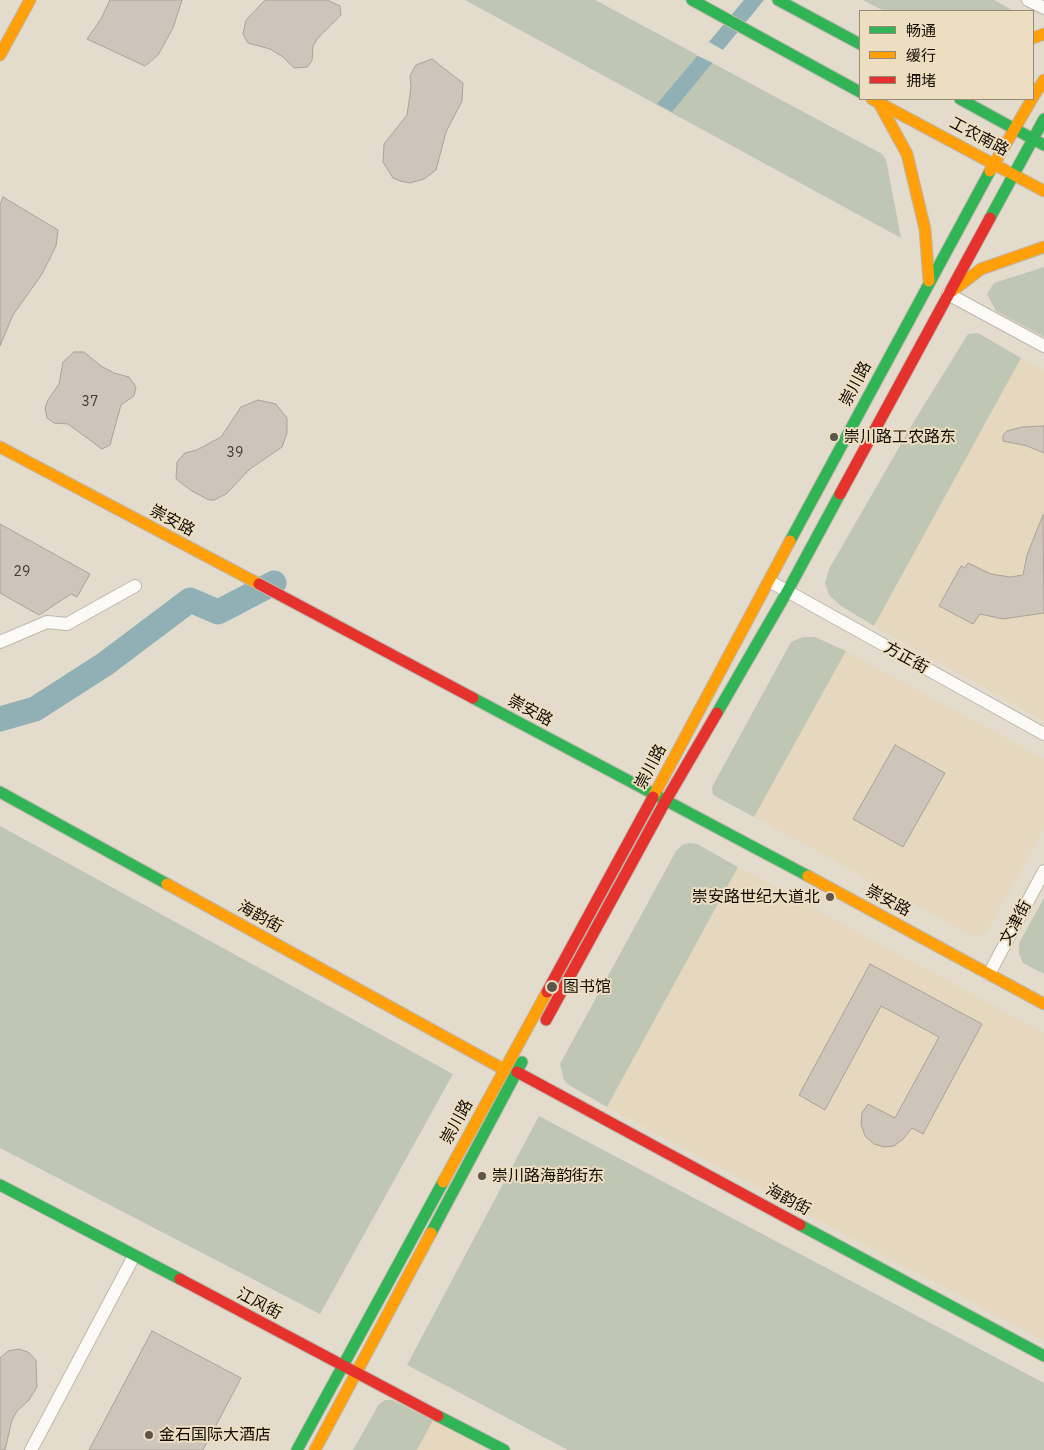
<!DOCTYPE html>
<html>
<head>
<meta charset="utf-8">
<style>
	body { margin:0 }
	#map { position:relative; width:1044px; height:1450px; overflow:hidden; background:#e3dbcc; font-family:"IBM Plex Sans","Noto Sans SC",sans-serif }
	canvas { display:block }
	.legend { position:absolute; left:859px; top:10px; width:175px; height:90px; box-sizing:border-box; background:#eddec2; border:1px solid #958a76; margin:0; padding:6px 9px; list-style:none; font-size:15px; color:#120d04 }
	.legend li { display:flex; align-items:center; gap:10px; height:25px }
	.legend b { width:25px; border:1px solid #958a76 }
</style>
</head>
<body>
<div id="map">
<canvas width="1044" height="1450"></canvas>
<ul class="legend">
<li><b style="height:6px;background:#30b455"></b>畅通</li>
<li><b style="height:6px;background:#ff9f0a"></b>缓行</li>
<li><b style="height:6px;background:#e5322d"></b>拥堵</li>
</ul>
</div>
<script>
const context = document.querySelector('canvas').getContext('2d');
context.lineJoin = 'round';
function fillPath(path, color) { context.fillStyle = color; context.fill(path, 'evenodd'); }
const toPath = rows => new Path2D(rows.map(r => 'M' + r).join(''));
function stroke(path, color, width, dash) { context.strokeStyle = color; context.lineWidth = width; context.lineCap = dash ? 'butt' : 'round'; context.setLineDash(dash || []); context.stroke(path); }
function drawText(font, color, halo, rows, align = 'center') {
  context.font = font + ' "IBM Plex Sans","Noto Sans SC",sans-serif'; context.lineWidth = 4; context.setLineDash([]); context.textBaseline = 'middle'; context.strokeStyle = halo; context.fillStyle = color; for (const [text, x, y, turn = 0] of rows) {
    context.save(); context.translate(x, y); context.rotate((+turn || 0) * Math.PI / 180); context.textAlign = isNaN(turn) ? turn : align; if (halo) context.strokeText(text, 0, 0); context.fillText(text, 0, 0); context.restore();
  }
}
fillPath(toPath([
	[1021,358,1044,370,1044,721,874,626],
	[846,651,1044,759,1044,829,988,930,982,935,972,936,754,817],
	[738,867,1044,1033,1044,1341,607,1107],
	[433,1420,488,1450,417,1450]
]), '#e6d8be');
fillPath(toPath([
	[465,0,595,0,882,154,886,160,901,238],
	[863,0,994,0,1014,11,884,11],
	[1044,267,1044,337,996,311,987,294,994,283],
	[978,333,1021,358,874,626,841,606,829,595,825,583,829,569,916,418,968,334],
	[803,637,815,637,846,651,754,817,713,795,712,787,791,642],
	[0,826,453,1074,320,1314,0,1148],
	[689,843,697,844,738,867,607,1107,569,1085,564,1080,560,1064,676,851,682,845],
	[1044,898,1044,974,1023,963,1019,954,1019,943],
	[539,1116,1044,1383,1044,1450,568,1450,407,1365],
	[385,1400,392,1400,433,1420,417,1450,353,1450,379,1404]
]), '#c0c6b4');
fillPath(toPath([
	[744,0,764,0,672,112,657,104]
]), '#90b0b6');
fillPath(toPath([
	[707,41,725,51,715,64,696,55]
]), '#e3dbcc');
stroke(toPath([
	[0,719,35,709,105,664,190,600,218,612,274,583]
]), '#90b0b6', 25);
const building = toPath([
	[110,0,182,0,173,28,158,55,145,66,87,39,101,19,110,0],
	[265,0,327,0,340,6,341,15,318,38,313,46,312,61,307,67,294,68,283,57,270,49,248,43,243,34,246,20,265,0],
	[432,59,463,83,462,101,446,132,436,170,424,179,410,183,400,181,393,178,383,162,384,144,407,115,411,88,410,76,413,70,416,65,432,59],
	[3,197,58,230,56,246,42,274,13,315,0,346,0,205,3,197],
	[74,352,84,352,101,366,114,373,129,377,136,387,134,396,121,405,110,445,102,449,68,424,54,423,47,418,45,408,48,400,59,384,63,362,74,352],
	[258,400,276,404,287,418,287,433,282,447,250,469,226,494,214,500,209,500,192,491,176,479,177,462,185,453,197,450,221,437,241,407,258,400],
	[1044,426,1044,453,1027,446,1003,441,1003,435,1007,431,1022,427,1044,426],
	[1043,515,1044,613,1003,619,980,614,973,624,939,606,961,566,965,568,968,563,991,574,1010,577,1023,575,1027,555,1043,515],
	[0,524,90,574,77,597,71,594,39,615,0,593,0,524],
	[895,745,945,773,903,847,853,819,895,745],
	[870,964,982,1024,923,1134,912,1128,904,1138,894,1146,884,1147,874,1144,865,1136,861,1124,862,1113,868,1104,895,1118,939,1037,881,1006,825,1110,799,1095,870,964],
	[152,1331,241,1378,203,1450,89,1450,152,1331],
	[19,1349,28,1352,36,1360,37,1387,29,1400,17,1411,12,1420,5,1450,0,1450,0,1358,8,1351,19,1349]
]);
fillPath(building, '#cdc4ba');
stroke(building, '#aaa298', 1);
const street = toPath([
	[1028,0,1044,8],
	[948,294,1044,346],
	[769,581,1044,734],
	[0,642,47,622,67,624,135,586],
	[989,974,1044,871],
	[31,1450,134,1256]
]);
const fast = toPath([
	[692,0,860,92],
	[778,0,860,44],
	[960,99,1044,145],
	[990,218,1044,119],
	[790,541,990,171],
	[473,698,808,876],
	[717,713,787,592,840,494],
	[0,792,167,884],
	[0,1185,180,1279],
	[800,1225,1044,1356],
	[431,1233,522,1062],
	[438,1416,504,1450],
	[297,1450,443,1182]
]);
const slow = toPath([
	[1033,38,1044,34],
	[0,55,30,0],
	[1033,97,1044,80],
	[872,99,1044,191],
	[879,103,907,154,925,229,929,281],
	[990,171,1032,99],
	[952,291,981,269,1044,247],
	[0,447,259,584],
	[653,797,790,541],
	[808,876,1044,1004],
	[167,884,505,1070],
	[443,1182,547,992],
	[315,1450,431,1233]
]);
const jam = toPath([
	[840,494,990,218],
	[259,584,473,698],
	[547,992,653,797],
	[546,1020,665,802,717,713],
	[517,1072,800,1225],
	[180,1279,438,1416]
]);
stroke(street, '#beb8ac', 14);
stroke(fast, '#beb8ac', 13);
stroke(slow, '#beb8ac', 13);
stroke(jam, '#beb8ac', 13);
stroke(street, '#fbfaf7', 12);
stroke(fast, '#30b455', 11);
stroke(slow, '#ff9f0a', 11);
stroke(jam, '#e5322d', 11);
for (const [x, y, r, color] of [
	[834,437,5,"#5b554a"],
	[830,897,5,"#5b554a"],
	[552,987,6,"#5b554a"],
	[482,1176,5,"#5b554a"],
	[149,1435,5,"#5b554a"]
]) { const dot = new Path2D(); dot.arc(x, y, r, 0, 2 * Math.PI); context.fillStyle = color; context.fill(dot); stroke(dot, '#eddec2', 2); }
drawText('14px', '#423c32', null, [
	["37",90,402],
	["39",235,453],
	["29",22,572]
]);
drawText('16px', '#120d04', '#eddec2', [
	["工农南路",979,137,28],
	["崇川路",856,384,-62],
	["崇安路",172,521,28],
	["方正街",906,658,29],
	["崇安路",530,711,28],
	["崇川路",651,767,-62],
	["崇安路",888,901,28],
	["海韵街",260,917,29],
	["文津街",1016,923,-62],
	["崇川路",457,1122,-61],
	["海韵街",788,1200,28],
	["江风街",259,1304,28]
]);
drawText('16px', '#120d04', '#eddec2', [
	["崇川路工农路东",844,437],
	["崇安路世纪大道北",820,897,"right"],
	["图书馆",563,987],
	["崇川路海韵街东",492,1176],
	["金石国际大酒店",159,1435]
], 'left');
</script>
</body>
</html>
